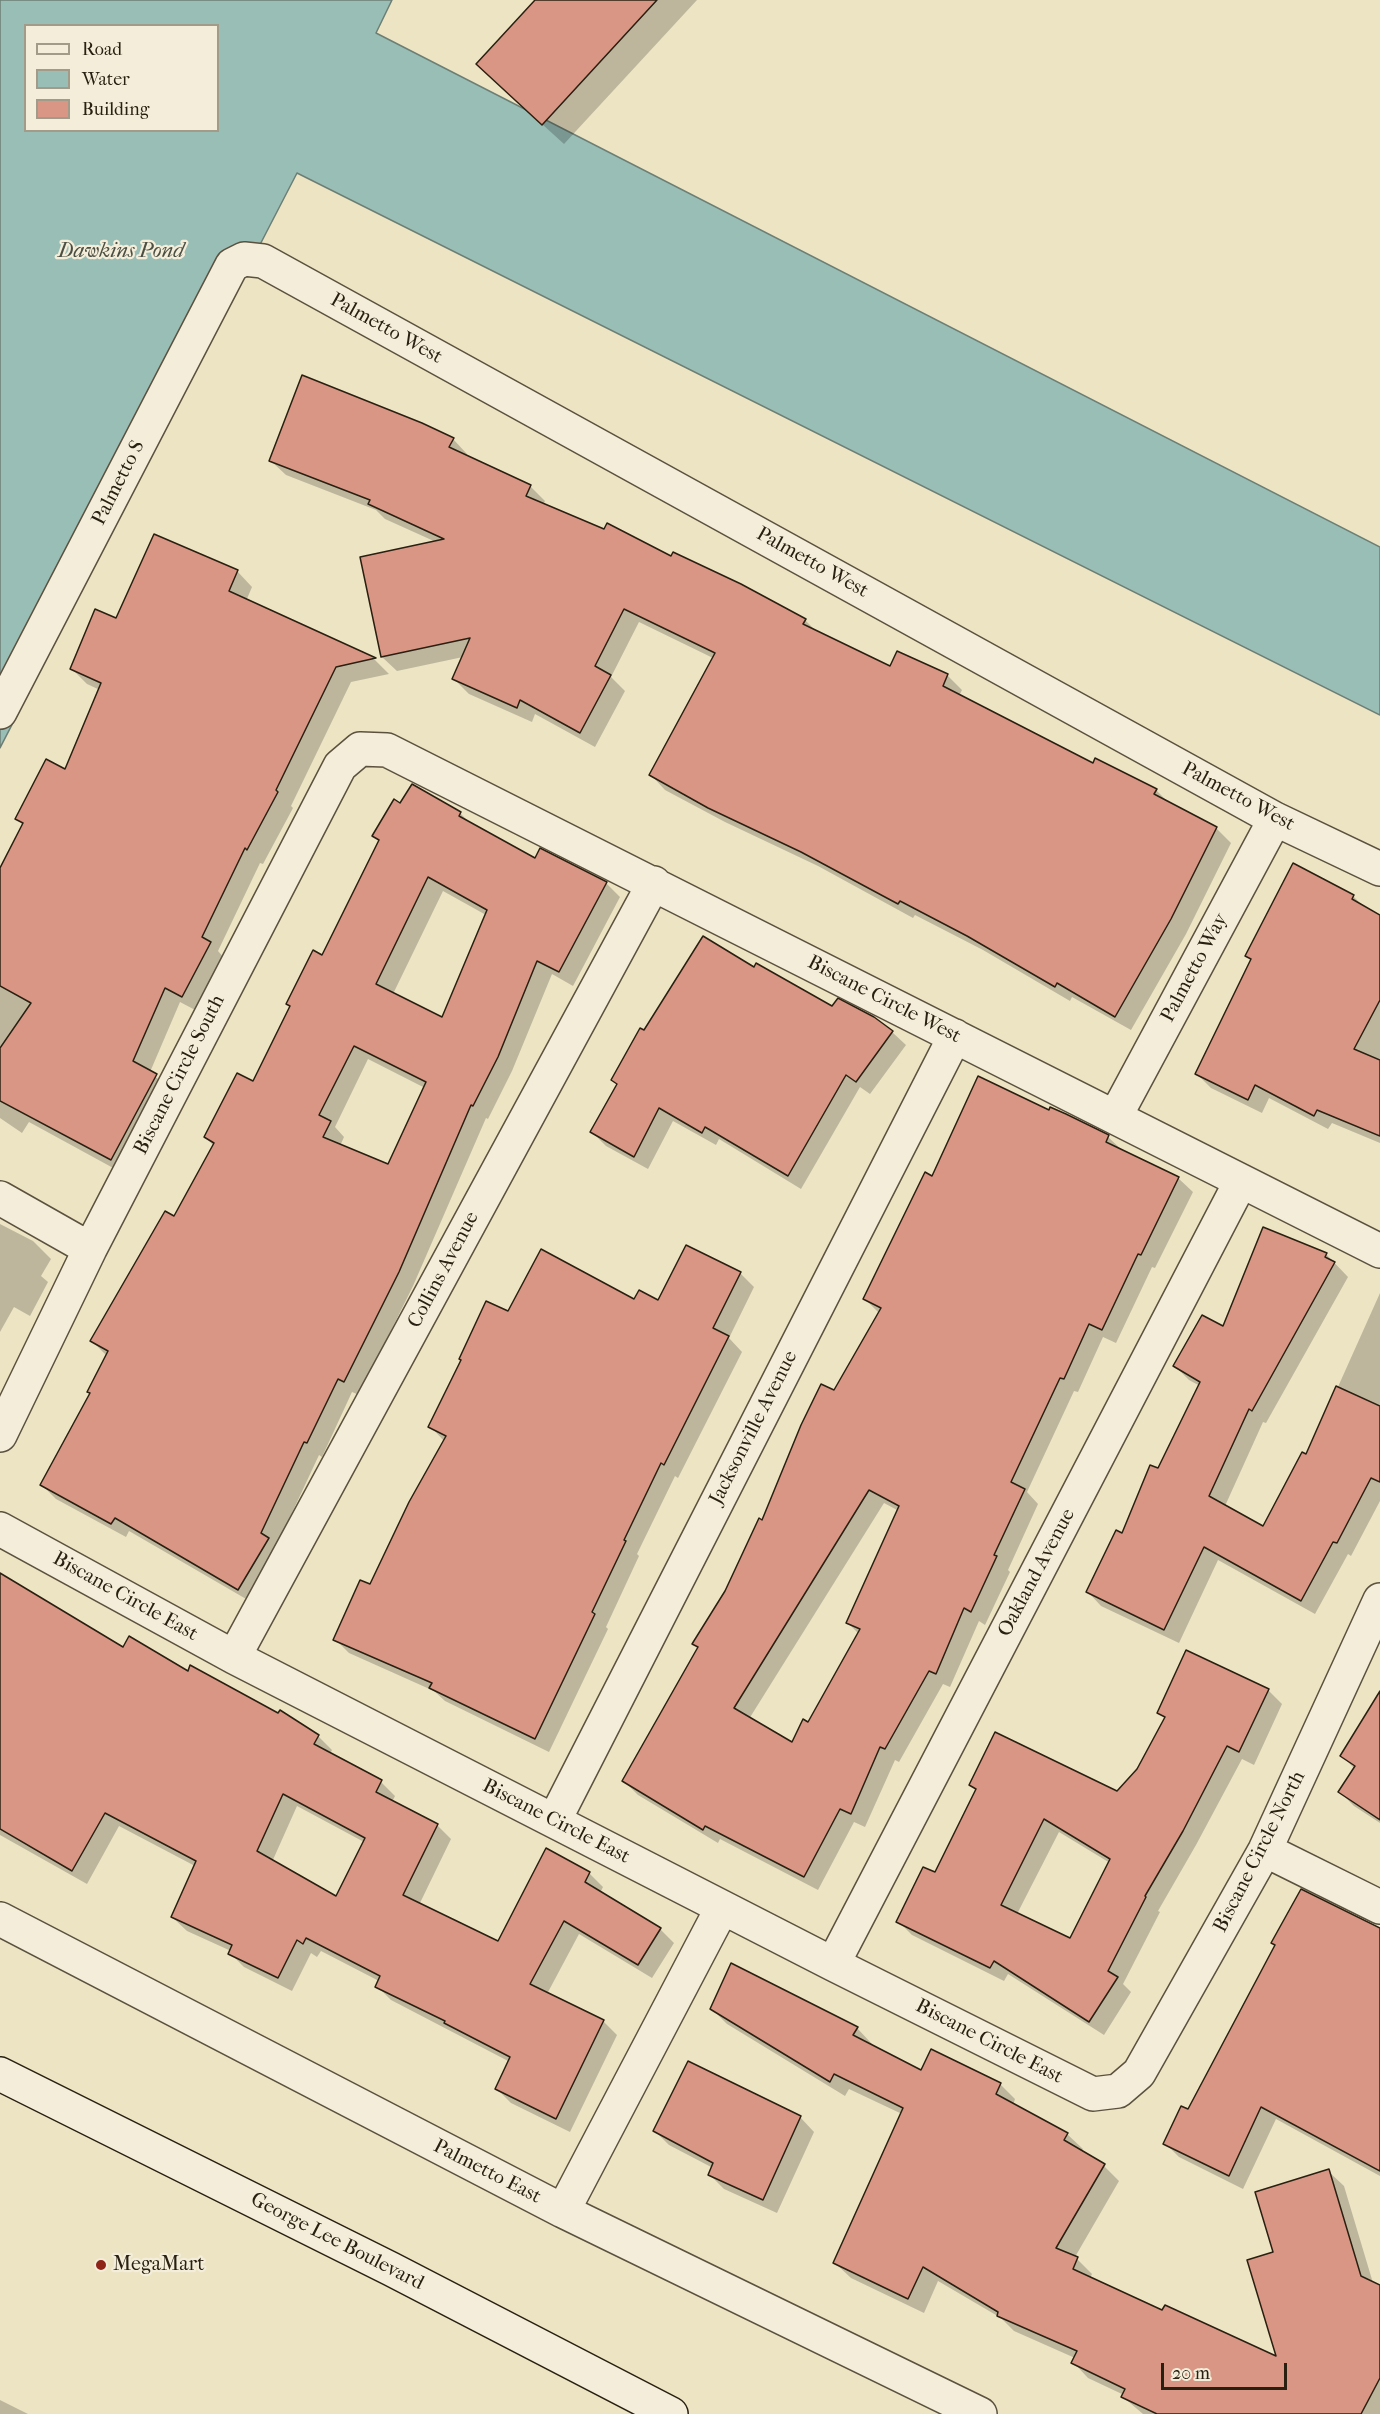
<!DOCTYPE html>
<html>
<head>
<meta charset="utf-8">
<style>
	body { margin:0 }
	#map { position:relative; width:1380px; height:2414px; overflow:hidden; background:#ede4c4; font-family:"IM FELL French Canon",serif }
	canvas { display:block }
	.legend { position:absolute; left:24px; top:24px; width:195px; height:108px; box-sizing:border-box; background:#f3edd9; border:2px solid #a39b89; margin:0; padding:8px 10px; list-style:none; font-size:18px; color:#2a2011 }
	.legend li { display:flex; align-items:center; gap:12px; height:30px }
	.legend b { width:30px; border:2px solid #a39b89 }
	.scale { position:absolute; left:1161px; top:2363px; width:126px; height:27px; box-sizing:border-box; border:3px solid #2a2011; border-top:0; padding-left:8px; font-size:18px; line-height:21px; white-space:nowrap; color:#2a2011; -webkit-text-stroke:4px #f3edd9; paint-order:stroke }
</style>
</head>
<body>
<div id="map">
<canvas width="1380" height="2414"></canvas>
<ul class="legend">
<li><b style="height:8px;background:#f3edd9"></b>Road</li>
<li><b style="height:16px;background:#99beb6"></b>Water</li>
<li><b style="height:16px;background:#da9685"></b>Building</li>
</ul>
<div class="scale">20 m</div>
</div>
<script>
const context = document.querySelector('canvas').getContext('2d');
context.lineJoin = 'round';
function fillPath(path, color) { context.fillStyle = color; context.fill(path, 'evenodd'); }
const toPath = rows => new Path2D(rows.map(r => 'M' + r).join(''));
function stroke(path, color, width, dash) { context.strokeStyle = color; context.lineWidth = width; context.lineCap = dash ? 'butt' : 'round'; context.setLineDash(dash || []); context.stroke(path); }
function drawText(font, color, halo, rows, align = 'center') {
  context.font = font + ' "IM FELL French Canon",serif'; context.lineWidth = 4.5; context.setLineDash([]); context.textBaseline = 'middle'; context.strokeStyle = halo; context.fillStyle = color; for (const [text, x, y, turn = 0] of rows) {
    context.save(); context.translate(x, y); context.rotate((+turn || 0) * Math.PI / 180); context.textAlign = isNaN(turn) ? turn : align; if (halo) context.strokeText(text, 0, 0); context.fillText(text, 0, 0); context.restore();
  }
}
const water = toPath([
	[0,0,392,0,376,33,1380,547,1380,715,297,173,0,748,0,0],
	[26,26,218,26,218,130,26,130,26,26]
]);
fillPath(water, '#99beb6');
stroke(water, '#6d7f74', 1.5);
fillPath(toPath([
	[537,0,697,0,564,144,499,85],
	[453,439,467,454,466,457,530,486,545,501,543,505,671,558,805,620,819,634,891,668,947,675,962,690,959,696,1093,765,1156,790,1170,804,1216,828,1231,843,1186,934,1131,1030,1072,997,1070,1001,983,950,915,915,913,918,818,866,725,822,665,790,651,775,713,658,639,622,611,677,625,691,595,747,535,714,532,722,469,694,454,679,463,657,397,671,382,657,436,542,385,519,376,510,286,475,271,461],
	[237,571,252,587,246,601,375,660,389,674,351,682,291,806,293,808,263,864,260,863,218,951,225,959,197,1011,180,1002,150,1072,171,1090,126,1175,29,1122,22,1133,0,1118,0,871,24,826,17,819,66,771,100,690,87,684,72,669,117,620],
	[401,805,460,813,471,824,535,860,606,883,620,897,573,986,552,974,512,1071,488,1119,486,1118,413,1286,359,1395,352,1392,322,1457,319,1455,276,1547,253,1603,129,1531,126,1537,56,1499,42,1485,91,1394,107,1356,92,1341,174,1218,214,1146,205,1137,253,1083,291,1007,288,1004,323,957,380,841,374,836],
	[443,891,486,915,442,1019,393,994],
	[368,1059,425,1088,389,1166,340,1146,344,1137,335,1127],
	[1353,896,1365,908,1380,916,1380,1143,1332,1123,1328,1129,1269,1098,1262,1113,1211,1088,1197,1074,1252,960,1247,956],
	[754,969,833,1008,892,1032,906,1045,870,1094,860,1087,801,1189,719,1139,716,1145,673,1121,648,1169,606,1146,592,1132,618,1085,612,1080,645,1032],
	[1050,1112,1108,1137,1123,1151,1178,1178,1193,1192,1155,1268,1152,1267,1116,1343,1103,1337,1078,1392,1074,1391,1027,1492,1038,1504,1008,1570,1010,1572,985,1625,979,1621,950,1687,943,1684,899,1762,895,1760,865,1827,854,1822,818,1890,720,1839,718,1843,638,1795,624,1781,699,1649,694,1644,726,1592,879,1313,865,1299,932,1178],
	[884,1503,899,1511,848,1623,859,1634,809,1724,793,1744,749,1719],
	[0,1224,33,1241,51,1259,41,1276,48,1282,30,1316,14,1307,0,1332],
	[1326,1254,1348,1277,1266,1423,1263,1422,1225,1506,1264,1528,1307,1456,1380,1293,1380,1501,1351,1556,1348,1554,1315,1614,1218,1560,1179,1643,1101,1606,1088,1592,1123,1535,1159,1470,1200,1386,1189,1380,1175,1366],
	[740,1273,754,1287,729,1338,742,1352,678,1478,675,1476,637,1554,639,1556,606,1627,608,1629,549,1752,445,1701,434,1691,349,1653,335,1639,371,1586,444,1441,430,1426,508,1313,635,1301,658,1302],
	[0,1576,32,1592,38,1598,123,1650,188,1673,278,1715,280,1712,318,1736,332,1750,330,1754,381,1782,395,1796,392,1802,437,1825,451,1839,419,1905,499,1943,547,1850,589,1873,603,1887,600,1893,660,1929,674,1943,652,1978,579,1934,547,1994,603,2021,617,2035,570,2132,511,2103,497,2089,510,2062,391,2000,377,1986,379,1981,321,1951,317,1957,311,1953,292,1991,244,1967,230,1953,231,1951,187,1931,172,1917,195,1866,119,1826,87,1884,0,1835],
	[297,1806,364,1842,336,1899,272,1862],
	[1268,1690,1282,1704,1254,1765,1242,1759,1196,1845,1158,1911,1160,1912,1123,1984,1131,1992,1104,2035,1008,1974,1004,1981,912,1935,898,1921,935,1874,977,1791,971,1785,1117,1793,1138,1770,1166,1719,1158,1712],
	[1059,1832,1110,1863,1070,1940,1017,1914],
	[1380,1712,1380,1823,1354,1806,1340,1792,1355,1769,1342,1756],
	[1380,1931,1380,2176,1276,2119,1243,2189,1179,2157,1165,2143,1188,2111],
	[712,2009,857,2028,872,2044,871,2046,922,2072,1000,2084,1015,2099,1013,2105,1067,2134,1083,2149,1081,2152,1104,2166,1119,2181,1075,2257,1092,2274,1090,2278,1163,2312,1278,2359,1275,2253,1328,2171,1344,2186,1373,2283,1380,2287,1380,2414,1143,2414,1123,2397,1124,2395,1088,2378,1073,2362,1075,2358,1014,2331,1001,2318,938,2281,924,2313,851,2278,835,2263,902,2114,849,2089,845,2096,727,2024],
	[800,2117,814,2132,777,2213,724,2189,710,2175,713,2168,669,2145,655,2131],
	[0,2400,28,2414,0,2414]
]), '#0003');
const building = toPath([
	[535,0,657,0,542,125,476,64,535,0],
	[302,375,422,423,454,438,449,447,531,485,526,496,604,529,607,523,671,556,673,552,741,584,806,619,803,624,890,666,897,651,948,674,943,686,1093,763,1095,758,1157,789,1154,794,1217,827,1171,919,1115,1017,1057,983,1055,987,967,936,900,901,898,904,801,852,708,808,649,775,715,653,624,609,595,666,611,675,580,733,520,700,517,708,452,679,470,638,381,657,360,557,444,539,368,504,370,500,269,461,302,375],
	[154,534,238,570,229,591,376,658,336,667,276,790,278,792,247,850,245,848,202,937,211,942,182,997,165,988,133,1061,157,1074,111,1160,0,1101,0,1048,31,1003,0,986,0,868,23,823,15,819,46,759,65,769,101,683,70,669,95,609,116,618,154,534],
	[412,784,461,812,459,816,535,858,540,848,607,882,559,972,537,961,498,1057,473,1106,471,1105,399,1272,344,1382,338,1379,307,1443,304,1442,261,1533,269,1538,238,1590,115,1518,111,1524,40,1485,90,1393,87,1392,108,1351,90,1341,165,1211,174,1216,214,1143,204,1137,237,1073,253,1081,290,1006,286,1004,313,950,322,955,379,840,372,836,394,799,400,803,412,784],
	[428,877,487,910,442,1017,376,984,428,877],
	[354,1046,426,1082,388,1164,323,1137,331,1121,319,1115,354,1046],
	[1293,863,1354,895,1352,899,1380,915,1380,1000,1354,1049,1380,1060,1380,1136,1317,1110,1314,1116,1255,1085,1248,1100,1195,1074,1251,959,1245,956,1293,863],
	[703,936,754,967,756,963,832,1006,838,998,874,1017,893,1031,856,1082,846,1075,788,1176,705,1127,702,1133,659,1108,634,1157,590,1132,617,1084,611,1080,640,1028,644,1030,703,936],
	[978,1076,1049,1110,1050,1107,1066,1114,1109,1135,1106,1142,1179,1177,1141,1255,1138,1254,1102,1330,1089,1324,1064,1379,1060,1378,1011,1482,1025,1489,994,1555,997,1556,971,1612,964,1608,936,1674,929,1671,885,1749,880,1747,851,1814,840,1809,804,1877,705,1826,703,1830,622,1781,698,1647,692,1644,725,1591,759,1518,762,1520,801,1425,821,1384,834,1390,881,1308,863,1299,925,1172,932,1176,978,1076],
	[869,1490,899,1506,846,1623,860,1629,808,1722,803,1719,792,1742,734,1708,869,1490],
	[1263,1227,1327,1253,1325,1257,1335,1262,1252,1411,1249,1409,1209,1496,1263,1526,1302,1452,1306,1454,1336,1386,1380,1406,1380,1482,1371,1478,1337,1543,1333,1542,1301,1601,1204,1547,1164,1630,1086,1592,1116,1530,1122,1533,1150,1465,1158,1468,1200,1382,1173,1366,1202,1315,1223,1326,1263,1227],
	[686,1245,741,1272,713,1328,729,1336,664,1465,661,1463,624,1540,626,1541,592,1612,595,1614,535,1739,429,1688,432,1683,333,1640,360,1580,370,1584,409,1502,446,1436,428,1427,461,1360,459,1359,486,1301,508,1311,541,1249,634,1299,639,1290,658,1300,686,1245],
	[0,1573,123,1647,129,1636,188,1671,190,1665,278,1713,280,1710,319,1735,314,1744,382,1780,376,1792,438,1824,403,1895,498,1941,546,1848,590,1872,585,1882,661,1928,638,1965,564,1921,530,1984,604,2020,556,2119,495,2089,510,2057,444,2023,445,2021,375,1987,380,1976,306,1938,303,1944,297,1940,278,1978,228,1954,232,1945,171,1917,196,1861,105,1813,72,1871,0,1829,0,1573],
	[283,1794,365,1838,336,1896,257,1851,283,1794],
	[1186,1650,1269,1689,1239,1752,1227,1746,1183,1831,1145,1896,1146,1897,1108,1971,1118,1977,1089,2022,994,1961,990,1968,896,1922,923,1867,935,1872,976,1789,969,1785,995,1732,1117,1791,1137,1769,1165,1717,1157,1713,1186,1650],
	[1044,1819,1110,1859,1070,1938,1001,1905,1044,1819],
	[1380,1691,1380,1820,1338,1792,1355,1766,1340,1756,1380,1691],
	[1301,1889,1380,1928,1380,2171,1261,2107,1229,2176,1163,2144,1181,2106,1188,2109,1275,1945,1271,1943,1301,1889],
	[731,1963,858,2027,853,2035,921,2070,931,2049,1001,2083,996,2094,1068,2133,1064,2140,1105,2164,1056,2248,1078,2257,1073,2269,1162,2310,1165,2305,1276,2356,1247,2260,1273,2252,1255,2192,1329,2169,1361,2276,1380,2285,1380,2378,1361,2414,1157,2414,1121,2397,1125,2389,1071,2363,1077,2351,997,2316,998,2312,923,2267,908,2299,833,2263,903,2108,834,2074,830,2082,710,2009,731,1963],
	[688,2061,801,2116,763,2200,708,2175,713,2163,653,2131,688,2061]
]);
fillPath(building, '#da9685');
stroke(building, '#2a2011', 1.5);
const minor = toPath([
	[0,712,232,265,244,259,263,261,1275,819,1380,869],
	[1115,1117,1275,819],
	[0,1198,90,1249],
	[0,1435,90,1249,340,766,360,749,387,750,1380,1251],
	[0,1529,234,1657,833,1964,1093,2094,1118,2091,1139,2073,1265,1850,1380,1600],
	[234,1657,654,883],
	[554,1821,955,1036],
	[1265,1850,1380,1907],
	[0,1919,563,2211,980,2414],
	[833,1964,1241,1181],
	[563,2211,722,1908]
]);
const secondary = toPath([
	[0,2074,391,2269,671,2414]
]);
stroke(minor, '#5b513e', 36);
stroke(secondary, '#2a2011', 36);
stroke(minor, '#f3edd9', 33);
stroke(secondary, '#f3edd9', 33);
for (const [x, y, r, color] of [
	[101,2265,6,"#8f2418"]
]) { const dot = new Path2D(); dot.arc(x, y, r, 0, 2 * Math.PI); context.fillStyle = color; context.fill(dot); stroke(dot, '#f3edd9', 2); }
drawText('20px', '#2a2011', '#f3edd9', [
	["Palmetto West",386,329,29],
	["Palmetto S",119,483,-63],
	["Palmetto West",812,563,29],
	["Palmetto West",1238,797,28],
	["Palmetto Way",1195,968,-62],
	["Biscane Circle West",884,1000,27],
	["Biscane Circle South",180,1075,-63],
	["Collins Avenue",444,1270,-62],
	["Jacksonville Avenue",754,1428,-63],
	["Oakland Avenue",1037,1573,-62],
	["Biscane Circle East",125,1597,29],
	["Biscane Circle East",556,1822,27],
	["Biscane Circle North",1260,1852,-63],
	["Biscane Circle East",989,2042,27],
	["Palmetto East",487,2172,27],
	["George Lee Boulevard",337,2242,27]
]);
drawText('20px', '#2a2011', '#f3edd9', [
	["MegaMart",113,2265]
], 'left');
drawText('italic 21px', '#4b4f43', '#f3edd9', [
	["Dawkins Pond",121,252]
]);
</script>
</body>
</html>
